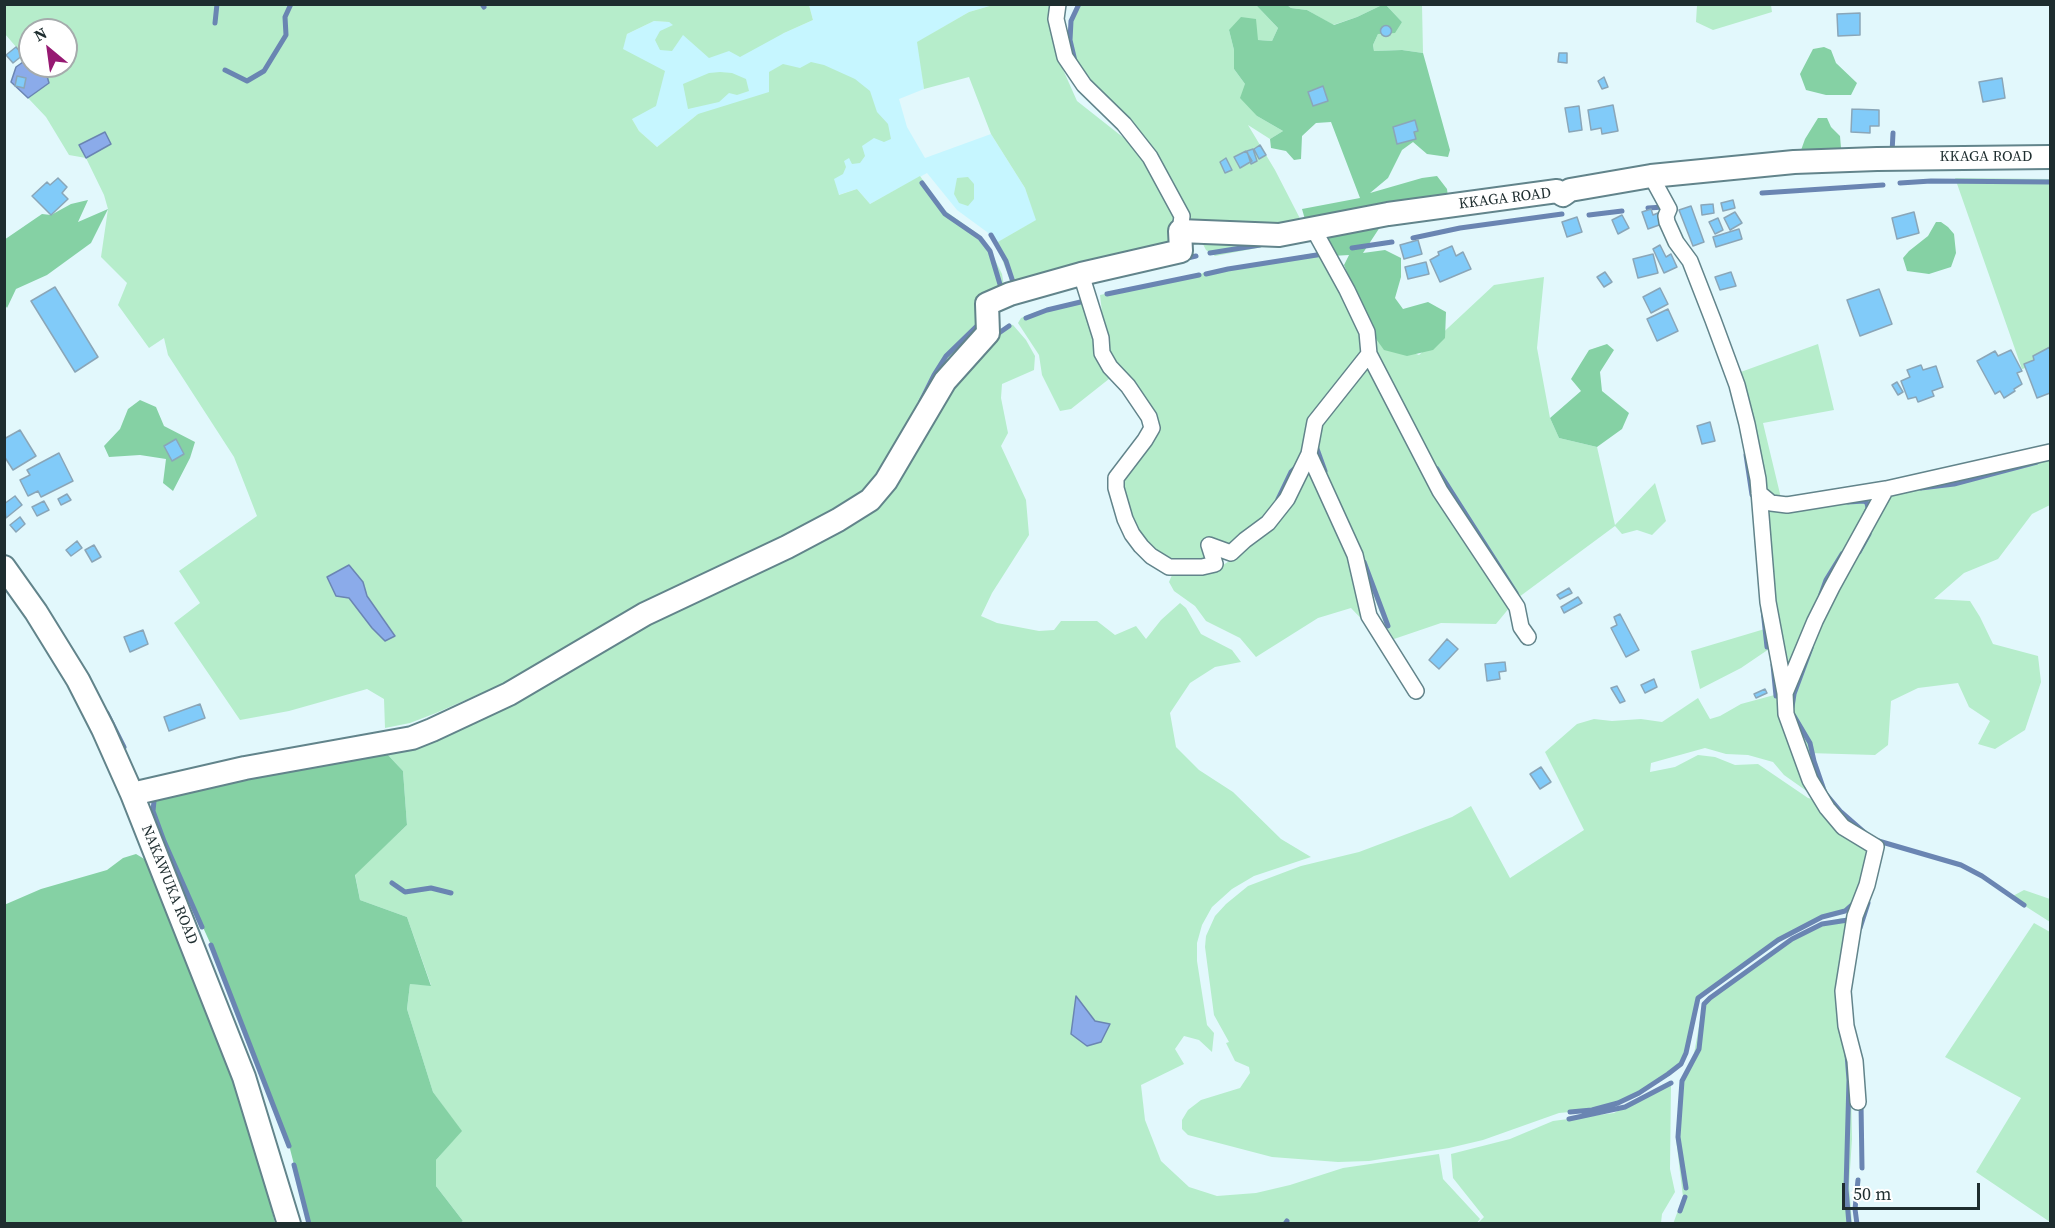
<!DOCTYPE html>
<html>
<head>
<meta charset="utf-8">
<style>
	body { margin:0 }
	#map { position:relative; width:2055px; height:1228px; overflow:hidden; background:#e2f8fc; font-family:"Source Serif 4",serif }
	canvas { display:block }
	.frame { position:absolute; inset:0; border:6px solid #1e2d2f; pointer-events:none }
	.north { position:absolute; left:18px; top:18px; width:60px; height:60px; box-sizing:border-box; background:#fff; border:2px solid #a5abac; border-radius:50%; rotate:331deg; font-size:16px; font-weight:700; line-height:24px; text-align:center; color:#1e2d2f }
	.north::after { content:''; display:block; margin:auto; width:21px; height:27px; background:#961972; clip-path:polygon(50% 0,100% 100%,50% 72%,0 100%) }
	.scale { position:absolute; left:1842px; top:1183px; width:138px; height:27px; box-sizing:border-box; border:3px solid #1e2d2f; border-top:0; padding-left:8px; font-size:18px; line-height:21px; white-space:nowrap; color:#1e2d2f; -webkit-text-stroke:4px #fff; paint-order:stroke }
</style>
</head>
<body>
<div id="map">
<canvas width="2055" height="1228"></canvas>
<div class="frame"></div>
<div class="north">N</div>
<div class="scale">50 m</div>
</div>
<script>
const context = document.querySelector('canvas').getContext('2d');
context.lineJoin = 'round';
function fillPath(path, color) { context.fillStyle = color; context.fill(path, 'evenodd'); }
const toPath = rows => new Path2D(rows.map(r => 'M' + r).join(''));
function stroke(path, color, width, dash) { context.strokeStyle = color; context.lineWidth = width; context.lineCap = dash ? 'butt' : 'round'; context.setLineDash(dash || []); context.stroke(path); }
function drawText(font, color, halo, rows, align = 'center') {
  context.font = font + ' "Source Serif 4",serif'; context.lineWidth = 5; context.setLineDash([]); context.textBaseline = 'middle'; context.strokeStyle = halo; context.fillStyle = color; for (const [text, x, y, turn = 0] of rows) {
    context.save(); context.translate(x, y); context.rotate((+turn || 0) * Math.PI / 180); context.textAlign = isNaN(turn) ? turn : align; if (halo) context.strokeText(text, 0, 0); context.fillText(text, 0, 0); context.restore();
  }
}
fillPath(toPath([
	[809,5,993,5,969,12,918,42,924,89,899,99,907,127,925,158,991,134,1025,188,1037,220,996,243,987,232,957,210,927,173,870,204,857,189,792,210,698,114,657,147,639,131,632,119,622,49,627,34,654,21,669,22,729,51,784,33,813,20]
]), '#c6f6ff');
fillPath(toPath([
	[4,5,809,5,813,20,784,33,740,57,729,51,709,58,683,35,672,51,660,50,655,40,660,31,673,25,669,22,654,21,627,34,623,49,665,71,656,106,632,119,639,131,657,147,698,114,769,92,769,72,783,64,800,68,811,62,824,65,855,79,870,91,877,112,888,124,891,139,884,142,874,138,862,146,865,156,860,163,852,164,849,158,844,161,846,167,843,174,834,179,839,195,857,189,870,204,920,176,944,210,981,236,989,248,1002,274,1006,298,999,311,962,345,928,382,890,456,874,482,852,501,781,539,629,610,509,681,436,713,410,723,385,728,384,699,367,689,289,711,240,720,174,623,200,603,179,571,257,516,234,457,168,355,164,338,149,348,118,305,127,283,101,257,108,209,104,195,86,158,69,155,46,117,28,98,49,83,45,69,48,66,66,66,66,30,30,30,30,55,23,55,5,34],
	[363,582,367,596,395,635,372,628,349,598],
	[993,5,1058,5,1058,45,1061,65,1077,101,1129,142,1151,168,1196,258,1059,289,1014,291,996,243,1036,220,1025,188,991,134,969,77,924,89,917,42,969,12],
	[1076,5,1256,5,1278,28,1272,41,1258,40,1229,30,1234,50,1234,69,1245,84,1257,116,1283,131,1270,139,1248,125,1275,170,1310,238,1215,256,1206,250,1186,211,1072,59,1069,43,1070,19],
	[1287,5,1382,5,1357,17,1333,25,1307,10,1291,8],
	[1386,5,1422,5,1423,53,1402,50,1374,51,1373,45,1378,34,1402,22],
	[1697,5,1771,5,1772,12,1713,30,1696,22],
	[720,72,732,73,746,79,749,91,737,95,729,93,719,102,688,109,683,84,709,73],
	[968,177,974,184,974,199,968,206,959,203,954,194,957,178],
	[1955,178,2050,179,2050,361,2022,369],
	[1326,251,1363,335,1362,351,1280,500,1261,523,1205,561,1173,560,1152,550,1139,537,1120,483,1155,429,1107,355,1100,295,1218,270],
	[1544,277,1537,348,1550,418,1559,438,1597,447,1615,525,1655,483,1666,521,1652,535,1637,530,1622,534,1615,526,1519,597,1448,490,1373,348,1373,338,1419,355,1494,285],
	[1090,298,1114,375,1071,409,1060,411,1042,375,1039,355,1018,323,1021,318,1038,311],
	[1008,324,1013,325,1026,340,1035,356,1034,370,1002,384,1001,398,1008,433,1001,446,1026,500,1029,535,992,593,981,616,997,623,1039,631,1054,630,1061,621,1097,621,1115,635,1136,626,1146,639,1161,620,1180,603,1186,608,1201,634,1232,650,1241,662,1215,667,1190,683,1170,713,1176,747,1199,770,1233,792,1281,839,1311,857,1254,876,1232,889,1212,907,1202,925,1197,943,1197,961,1207,1025,1214,1033,1212,1052,1199,1040,1184,1036,1175,1049,1184,1064,1141,1085,1145,1120,1161,1161,1189,1187,1217,1196,1256,1193,1290,1185,1343,1168,1439,1154,1443,1179,1480,1219,1476,1224,460,1223,463,1221,436,1186,436,1160,461,1131,433,1092,407,1009,410,984,431,985,407,917,360,900,355,874,407,825,403,771,388,755,839,531,978,348],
	[1818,344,1834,410,1763,423,1781,498,1767,495,1738,373],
	[1368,364,1510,607,1496,624,1441,623,1394,639,1384,623,1364,570,1319,468,1314,439,1320,423],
	[2050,456,2050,505,2032,514,1998,559,1964,573,1934,599,1970,601,1980,617,1993,644,2038,656,2041,682,2025,730,1995,749,1978,744,1990,721,1969,707,1958,683,1918,688,1891,701,1888,745,1875,755,1808,753,1796,725,1790,698,1818,623,1884,498,1898,490],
	[1310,469,1337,528,1367,606,1373,631,1351,608,1318,618,1256,657,1240,638,1206,621,1195,606,1174,591,1169,582,1172,575,1178,570,1220,567,1237,556],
	[1863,499,1869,501,1870,506,1788,685,1779,644,1764,502],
	[1768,628,1769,649,1741,668,1700,689,1691,651],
	[1778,694,1813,792,1808,792,1784,775,1773,762,1748,755,1726,754,1705,748,1651,763,1650,772,1675,767,1698,755,1715,757,1735,765,1758,764,1808,798,1816,800,1870,854,1854,903,1847,912,1822,917,1776,942,1701,995,1695,1012,1688,1053,1682,1065,1663,1079,1626,1101,1603,1109,1559,1113,1483,1140,1449,1148,1369,1161,1338,1162,1272,1157,1188,1135,1182,1129,1182,1120,1188,1110,1201,1100,1240,1088,1250,1073,1249,1067,1235,1061,1226,1043,1229,1042,1214,1015,1205,947,1206,936,1215,916,1226,904,1248,886,1301,866,1359,852,1452,817,1471,806,1510,878,1584,830,1545,752,1577,724,1594,719,1612,721,1641,719,1662,722,1698,698,1710,719,1720,716,1741,704],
	[2024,890,2050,899,2050,922,2011,897],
	[1841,918,1848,918,1852,1139,1849,1185,1852,1223,1673,1224,1683,1197,1676,1139,1680,1085,1694,1054,1703,1003,1708,997,1787,941,1815,926],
	[2034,923,2050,932,2050,1222,1976,1172,2021,1098,1945,1057],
	[1671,1083,1670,1169,1675,1192,1662,1214,1661,1223,1478,1223,1484,1217,1453,1178,1451,1154,1510,1139,1553,1121,1614,1113]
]), '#b6edcb');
fillPath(toPath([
	[1256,5,1287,5,1291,8,1307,10,1334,25,1357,17,1382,5,1386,5,1402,22,1395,33,1378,34,1373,45,1374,51,1402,50,1423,53,1450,150,1448,157,1427,154,1413,142,1402,150,1388,178,1370,193,1422,178,1437,176,1447,189,1449,205,1382,224,1363,253,1385,250,1401,258,1401,277,1395,298,1403,309,1428,302,1446,312,1445,338,1433,350,1407,356,1384,350,1374,336,1344,265,1349,255,1332,256,1308,230,1302,209,1360,198,1331,122,1316,123,1302,136,1301,159,1294,160,1286,151,1271,148,1270,139,1283,131,1257,116,1240,98,1245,84,1234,69,1234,50,1229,30,1241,17,1256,19,1258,40,1272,41,1278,28],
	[1824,47,1831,50,1836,63,1857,83,1851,95,1826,95,1806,90,1800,74,1813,49],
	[1818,118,1827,118,1831,127,1840,136,1841,148,1828,155,1800,153,1805,139],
	[88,200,78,222,108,209,91,243,47,275,16,289,7,308,4,303,4,240,42,214,51,215,71,204],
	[1936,222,1941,222,1948,227,1954,234,1956,253,1951,267,1929,274,1907,271,1903,258,1909,251,1928,236],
	[1607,344,1614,350,1600,372,1602,391,1629,413,1622,429,1597,447,1559,438,1550,418,1581,391,1571,379,1589,350],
	[140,400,156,407,164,426,195,442,190,458,173,491,163,483,166,459,140,455,109,457,104,446,120,429,128,409],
	[388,755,403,771,407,825,355,875,360,900,407,917,431,986,410,984,407,1009,433,1092,462,1131,436,1160,436,1186,463,1221,460,1223,309,1223,289,1145,211,945,164,841,153,811,154,801,170,794,316,761],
	[136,854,146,860,191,961,254,1139,275,1223,5,1223,4,905,41,889,107,870,123,858]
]), '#85d1a4');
const water = toPath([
	[30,57,30,66,48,66,45,69,49,83,28,98,11,82,16,67,30,57],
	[105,132,111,144,86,158,79,145,105,132],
	[349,565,363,582,367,596,395,636,385,641,372,628,349,598,336,596,327,577,349,565],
	[1076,996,1095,1021,1110,1024,1101,1042,1087,1046,1071,1034,1076,996]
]);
fillPath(water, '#8babea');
stroke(water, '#6a85b2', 1.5);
stroke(toPath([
	[482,4,484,7],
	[215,23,217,4],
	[1075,61,1070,40,1071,21,1079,4],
	[225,70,247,81,264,71,286,35,285,17,291,4],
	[1892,153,1893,133],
	[922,183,945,214,980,238,990,251,1002,291],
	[1900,183,1931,181,2050,182],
	[1762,193,1883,185],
	[1648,208,1664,207],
	[1589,215,1622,211],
	[991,235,1006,261,1015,288],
	[1413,238,1460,228,1562,214],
	[1352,248,1392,242],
	[1210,253,1260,245],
	[1183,259,1196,256],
	[1206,274,1228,269,1323,254],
	[1107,294,1199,275],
	[1026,318,1047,310,1089,300],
	[993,337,1009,326],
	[921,401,934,375,946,356,980,323],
	[1316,446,1325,471],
	[1746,455,1752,495],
	[1437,469,1516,593],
	[1921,488,1954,484,2037,462],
	[1278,499,1291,472,1297,466],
	[1848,502,1864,501,1867,503,1868,508,1866,513],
	[1859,552,1869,534],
	[1364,562,1388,626],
	[1821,594,1826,580,1842,554],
	[1763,610,1767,647],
	[1773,665,1776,696],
	[1792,707,1794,694,1811,648],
	[107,713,124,747],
	[1794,716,1810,743,1814,761,1825,793,1841,812,1865,833],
	[154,801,153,811,164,841,202,927],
	[1875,840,1961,865,1982,876,2024,905],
	[392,883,405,892,431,888,451,893],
	[1860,928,1868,903],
	[211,945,289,1146],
	[1847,1054,1849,1080,1846,1189,1849,1224],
	[1861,1103,1862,1168],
	[1570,1112,1592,1110,1618,1103,1639,1093,1668,1074,1681,1064,1686,1053,1698,998,1778,940,1822,917,1845,911,1854,903],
	[1569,1119,1625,1107,1671,1083],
	[294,1165,309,1224],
	[1686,1188,1678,1137,1682,1081,1699,1049,1704,1004,1710,998,1792,939,1822,924,1848,920,1850,924],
	[1680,1211,1685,1197],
	[1285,1224,1287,1221],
	[1857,1224,1855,1209,1858,1180]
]), '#6a85b2', 5);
const building = toPath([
	[1860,13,1860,35,1838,36,1837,14,1860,13],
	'1380.5 31a5.5 5.5 0 1 1 11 0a5.5 5.5 0 1 1-11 0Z',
	[16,47,23,55,13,63,6,55,16,47],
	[1559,53,1567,53,1567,63,1558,62,1559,53],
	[17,76,26,78,24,88,15,86,17,76],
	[1604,77,1608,87,1602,89,1598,81,1604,77],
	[2002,78,2005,98,1983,102,1979,82,2002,78],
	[1323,86,1328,101,1313,106,1308,92,1323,86],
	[1613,105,1618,131,1602,134,1601,128,1591,130,1588,110,1613,105],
	[1579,106,1582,130,1569,132,1565,108,1579,106],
	[1852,109,1879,110,1879,126,1870,126,1870,133,1851,132,1852,109],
	[1415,120,1418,131,1414,132,1416,139,1397,144,1393,127,1415,120],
	[1260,145,1266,155,1259,159,1254,149,1260,145],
	[1253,149,1257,161,1251,164,1247,151,1253,149],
	[1246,151,1252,161,1240,168,1234,157,1246,151],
	[1226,158,1232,170,1225,173,1220,162,1226,158],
	[58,178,67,187,62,193,68,199,51,215,32,196,47,182,50,185,58,178],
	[1733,200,1735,208,1723,211,1721,203,1733,200],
	[1713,204,1714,213,1702,215,1701,205,1713,204],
	[1691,206,1704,242,1693,246,1679,210,1691,206],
	[1651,209,1653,215,1658,213,1662,224,1648,229,1642,212,1651,209],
	[1735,212,1742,223,1730,230,1724,218,1735,212],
	[1914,212,1919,233,1897,239,1892,218,1914,212],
	[1622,215,1629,228,1618,234,1612,220,1622,215],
	[1577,217,1582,232,1567,237,1562,222,1577,217],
	[1718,218,1723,230,1715,234,1709,222,1718,218],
	[1739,229,1742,239,1716,247,1713,237,1739,229],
	[1418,240,1422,254,1404,259,1400,245,1418,240],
	[1660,245,1666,257,1671,254,1677,267,1664,273,1653,249,1660,245],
	[1452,246,1456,256,1463,252,1471,269,1440,282,1430,260,1439,255,1438,252,1452,246],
	[1653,254,1658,273,1638,278,1633,259,1653,254],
	[1426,262,1429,274,1408,279,1405,267,1426,262],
	[1605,272,1612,282,1604,287,1597,277,1605,272],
	[1731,272,1736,286,1720,290,1715,277,1731,272],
	[55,287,98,357,75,372,31,301,55,287],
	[1660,288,1668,304,1651,313,1643,297,1660,288],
	[1879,289,1892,324,1860,336,1847,300,1879,289],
	[1668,309,1678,331,1657,341,1647,319,1668,309],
	[2050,347,2050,393,2037,398,2024,364,2034,360,2033,356,2050,347],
	[2011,350,2022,371,2017,373,2022,384,2014,389,2015,391,2004,398,2000,391,1995,394,1977,361,1995,351,1998,356,2011,350],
	[1921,365,1923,370,1936,366,1943,387,1932,391,1934,396,1918,402,1916,397,1908,399,1901,381,1910,377,1907,370,1921,365],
	[1897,382,1903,392,1898,395,1892,385,1897,382],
	[1710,422,1715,441,1702,444,1697,426,1710,422],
	[20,430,36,456,13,470,4,456,4,439,20,430],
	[176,439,184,454,172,461,164,446,176,439],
	[59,453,73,481,41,497,38,491,28,496,20,480,30,475,27,470,59,453],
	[67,494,71,500,61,505,58,499,67,494],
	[15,496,22,505,6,518,4,504,15,496],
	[44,501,49,510,37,516,32,507,44,501],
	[20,517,25,524,16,532,10,525,20,517],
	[77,541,82,548,71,556,66,550,77,541],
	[94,545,101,557,92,562,85,550,94,545],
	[1569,588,1572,593,1560,599,1557,595,1569,588],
	[1578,597,1582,603,1564,613,1561,607,1578,597],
	[1620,614,1639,650,1626,657,1611,628,1617,625,1614,617,1620,614],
	[143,630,148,644,130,652,124,637,143,630],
	[1447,639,1458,649,1439,669,1429,660,1447,639],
	[1505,662,1506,671,1499,672,1500,679,1487,681,1485,664,1505,662],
	[1654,679,1657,687,1645,693,1641,685,1654,679],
	[1617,686,1625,701,1620,703,1611,688,1617,686],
	[1765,689,1767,693,1756,698,1754,694,1765,689],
	[200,704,205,718,169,731,164,717,200,704],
	[1541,767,1551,782,1540,789,1530,774,1541,767]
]);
fillPath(building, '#81cbf9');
stroke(building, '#8aa6b8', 1.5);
const street = toPath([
	[1058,4,1056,19,1065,57,1084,85,1124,124,1150,157,1182,216,1180,231],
	[1651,176,1669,209,1666,216,1667,222,1676,242,1690,261,1713,320,1737,385,1747,424,1758,479,1768,602,1785,693,1786,714,1810,780,1827,808,1843,827,1876,847,1867,885,1855,916,1843,991,1846,1026,1855,1061,1858,1102],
	[1314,230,1347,290,1367,332,1369,354,1440,491,1517,607,1521,627,1528,637],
	[1081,274,1101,338,1102,353,1110,367,1128,386,1149,417,1152,428,1145,440,1116,478,1116,488,1125,519,1132,534,1141,546,1151,556,1169,567,1202,567,1215,564,1209,545,1231,553,1245,540,1268,523,1287,499,1309,454,1315,422,1369,354],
	[1309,454,1355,555,1369,616,1416,691],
	[1759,493,1771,503,1787,505,1886,489,2050,452],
	[1785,693,1815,621,1832,587,1886,489]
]);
const secondary = toPath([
	[4,567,36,612,78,680,103,729,132,794,244,1077,289,1224],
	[132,794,245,768,412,738,432,730,509,694,645,614,787,547,838,520,870,500,886,481,945,381,988,333,987,304,1010,294,1081,274,1181,251,1180,231,1279,235,1388,214,1557,191,1563,195,1570,190,1651,176,1794,162,1877,159,2050,157]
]);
stroke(street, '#62848b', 18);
stroke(secondary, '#62848b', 26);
stroke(street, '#fff', 15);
stroke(secondary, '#fff', 22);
drawText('15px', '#1e2d2f', '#fff', [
	["KKAGA ROAD",1986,157],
	["KKAGA ROAD",1505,199,-7],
	["NAKAWUKA ROAD",169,885,68]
]);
</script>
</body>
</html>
